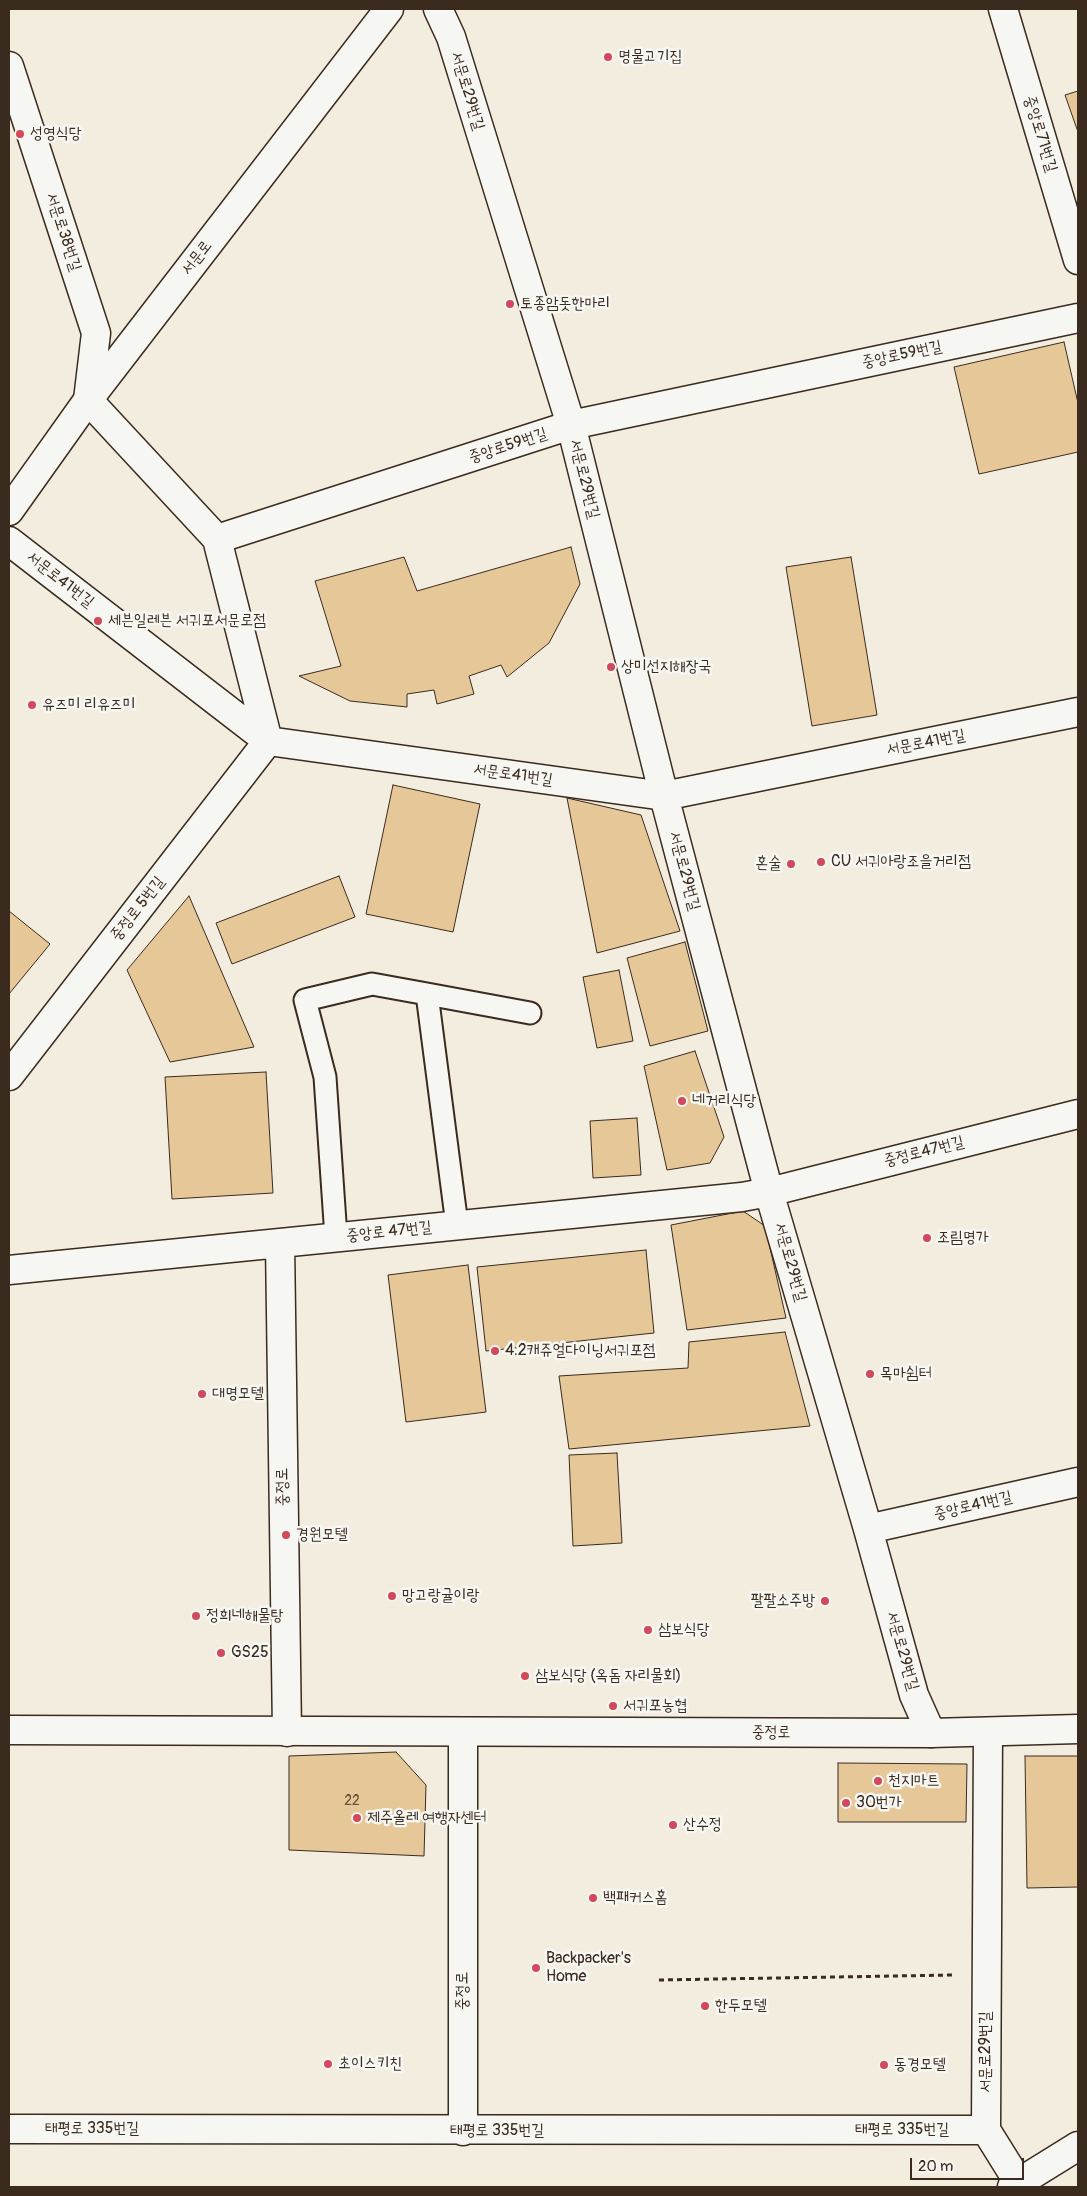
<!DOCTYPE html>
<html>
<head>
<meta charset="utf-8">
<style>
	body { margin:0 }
	#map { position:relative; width:1087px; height:2196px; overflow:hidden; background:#f3ede0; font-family:Pangolin,sans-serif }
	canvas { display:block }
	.frame { position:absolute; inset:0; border:10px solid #3b2a1e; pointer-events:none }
	.scale { position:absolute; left:910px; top:2158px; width:114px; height:22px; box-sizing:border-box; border:2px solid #3b2a1e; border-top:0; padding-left:6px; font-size:15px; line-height:18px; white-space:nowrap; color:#3b2a1e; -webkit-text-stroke:4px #f6f6f2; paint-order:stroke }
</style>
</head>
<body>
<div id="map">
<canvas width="1087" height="2196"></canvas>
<div class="frame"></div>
<div class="scale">20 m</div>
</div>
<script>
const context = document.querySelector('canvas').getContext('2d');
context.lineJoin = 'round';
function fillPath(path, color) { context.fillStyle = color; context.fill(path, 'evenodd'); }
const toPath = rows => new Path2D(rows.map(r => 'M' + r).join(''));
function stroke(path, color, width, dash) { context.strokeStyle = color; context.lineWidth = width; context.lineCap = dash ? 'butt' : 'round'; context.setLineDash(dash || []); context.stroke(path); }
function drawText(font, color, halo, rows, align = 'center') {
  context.font = font + ' Pangolin,"Poor Story",sans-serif'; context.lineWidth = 5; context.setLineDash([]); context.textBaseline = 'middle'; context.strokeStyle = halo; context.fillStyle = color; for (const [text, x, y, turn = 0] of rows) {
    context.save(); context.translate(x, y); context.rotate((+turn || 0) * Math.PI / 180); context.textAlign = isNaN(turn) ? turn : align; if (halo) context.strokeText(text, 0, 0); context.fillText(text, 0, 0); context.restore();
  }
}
const building = toPath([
	[1078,91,1078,132,1065,95,1078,91],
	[1064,342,1078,403,1078,452,979,474,954,367,1064,342],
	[571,547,580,584,549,643,507,677,501,665,469,676,474,694,437,704,434,690,407,694,407,707,350,701,299,676,341,666,315,581,404,557,417,591,571,547],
	[851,557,877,715,812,726,786,567,851,557],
	[393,785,480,804,453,932,366,914,393,785],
	[567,798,641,815,680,931,597,953,567,798],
	[339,876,355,917,232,964,216,923,339,876],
	[189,896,254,1047,170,1062,127,970,189,896],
	[9,911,50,944,9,994,9,911],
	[685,942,708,1031,650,1046,627,958,685,942],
	[619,970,633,1041,597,1048,583,977,619,970],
	[695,1051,724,1137,710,1163,667,1170,644,1066,695,1051],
	[266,1072,273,1193,172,1199,165,1077,266,1072],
	[637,1118,641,1175,593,1178,590,1121,637,1118],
	[743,1211,765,1226,786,1318,687,1330,671,1225,743,1211],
	[646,1250,654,1333,486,1351,477,1267,646,1250],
	[468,1265,486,1412,406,1422,388,1275,468,1265],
	[785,1332,810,1426,569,1449,559,1376,688,1368,689,1342,785,1332],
	[617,1453,622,1543,573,1546,569,1455,617,1453],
	[396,1752,426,1785,424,1856,289,1850,289,1756,396,1752],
	[1025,1756,1078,1756,1078,1887,1027,1888,1025,1756],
	[838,1763,967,1764,966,1822,838,1822,838,1763]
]);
fillPath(building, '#e5c798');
stroke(building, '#3b2a1e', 1);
const lane = toPath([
	[427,994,530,1013],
	[336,1237,325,1077,305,1000,372,984,427,994,457,1225]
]);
const street = toPath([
	[438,9,451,37,571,425,664,796,769,1192,868,1529,914,1695,931,1733],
	[1003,9,1078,260],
	[9,66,96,333,88,400,217,539,268,741],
	[217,539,571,425,1078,318],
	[9,541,268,741,664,796,1078,712],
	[9,1076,268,741],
	[280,1243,287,1732],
	[9,1270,742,1197,769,1192,1078,1114],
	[868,1529,1078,1482],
	[463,1732,463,2131],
	[9,2129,986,2130],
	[986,2130,988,1733],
	[986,2130,1019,2183]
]);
const secondary = toPath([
	[9,511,88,400,389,9],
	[9,1730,931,1733,1078,1729],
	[1012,2187,1078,2146]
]);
stroke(lane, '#3b2a1e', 25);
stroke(street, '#3b2a1e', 31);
stroke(secondary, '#3b2a1e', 31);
stroke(toPath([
	[659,1980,953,1975]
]), '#3b2a1e', 3, [5, 4]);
stroke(lane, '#f6f6f2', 21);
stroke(street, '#f6f6f2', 28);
stroke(secondary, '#f6f6f2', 28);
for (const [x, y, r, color] of [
	[608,57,5,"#d1495b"],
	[20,134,5,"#d1495b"],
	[510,304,5,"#d1495b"],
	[98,621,5,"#d1495b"],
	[611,667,5,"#d1495b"],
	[32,705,5,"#d1495b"],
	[821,862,5,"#d1495b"],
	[791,864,5,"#d1495b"],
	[682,1101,5,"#d1495b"],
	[927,1238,5,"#d1495b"],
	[495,1351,5,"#d1495b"],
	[870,1374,5,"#d1495b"],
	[202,1394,5,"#d1495b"],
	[286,1535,5,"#d1495b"],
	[392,1596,5,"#d1495b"],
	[825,1601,5,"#d1495b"],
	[196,1616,5,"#d1495b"],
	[648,1630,5,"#d1495b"],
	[221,1653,5,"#d1495b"],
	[525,1676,5,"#d1495b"],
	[613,1706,5,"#d1495b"],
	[878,1781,5,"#d1495b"],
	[846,1803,5,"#d1495b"],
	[357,1818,5,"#d1495b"],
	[673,1825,5,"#d1495b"],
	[593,1898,5,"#d1495b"],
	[536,1968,5,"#d1495b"],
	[705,2006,5,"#d1495b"],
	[328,2064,5,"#d1495b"],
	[884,2065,5,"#d1495b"]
]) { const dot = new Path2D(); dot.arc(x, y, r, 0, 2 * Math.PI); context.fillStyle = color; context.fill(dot); stroke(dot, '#f6f6f2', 2); }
drawText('14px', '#66513c', null, [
	["22",352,1801]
]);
drawText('16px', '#3b2a1e', '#f6f6f2', [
	["명물고기집",618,57],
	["성영식당",30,134],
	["토종암돗한마리",520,304],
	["세븐일레븐 서귀포서문로점",108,621],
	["상미선지해장국",621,667],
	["유즈미 리유즈미",42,705],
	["CU 서귀아랑조을거리점",831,862],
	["혼술",781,864,"right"],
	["네거리식당",692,1101],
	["조림명가",937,1238],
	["4.2캐쥬얼다이닝서귀포점",505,1351],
	["목마쉼터",880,1374],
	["대명모텔",212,1394],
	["경원모텔",296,1535],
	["망고랑귤이랑",402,1596],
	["팔팔소주방",815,1601,"right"],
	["정희네해물탕",206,1616],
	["삼보식당",658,1630],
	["GS25",231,1653],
	["삼보식당 (옥돔 자리물회)",535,1676],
	["서귀포농협",623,1706],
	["천지마트",888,1781],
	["30번가",856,1803],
	["제주올레 여행자센터",367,1818],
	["산수정",683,1825],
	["백패커스홈",603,1898],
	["Backpacker's",546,1959],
	["Home",546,1977],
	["한두모텔",715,2006],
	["초이스키친",338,2064],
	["동경모텔",894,2065]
], 'left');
drawText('16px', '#3b2a1e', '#f6f6f2', [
	["서문로29번길",467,91,73],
	["중앙로71번길",1040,134,73],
	["서문로38번길",63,232,72],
	["서문로",197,258,-52],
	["중앙로59번길",902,355,-12],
	["중앙로59번길",508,446,-18],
	["서문로29번길",584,479,76],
	["서문로41번길",60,580,38],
	["서문로41번길",926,743,-11],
	["서문로41번길",513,775,8],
	["서문로29번길",684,871,75],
	["중정로 5번길",138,909,-52],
	["중정로47번길",924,1152,-14],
	["중앙로 47번길",389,1232,-6],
	["서문로29번길",790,1262,74],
	["중정로",283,1487,-91],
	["중앙로41번길",973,1506,-13],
	["서문로29번길",902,1651,74],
	["중정로",771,1733],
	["중정로",463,1991,-90],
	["서문로29번길",986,2052,-90],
	["태평로 335번길",92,2129],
	["태평로 335번길",902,2130],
	["태평로 335번길",497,2131]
]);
</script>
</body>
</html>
